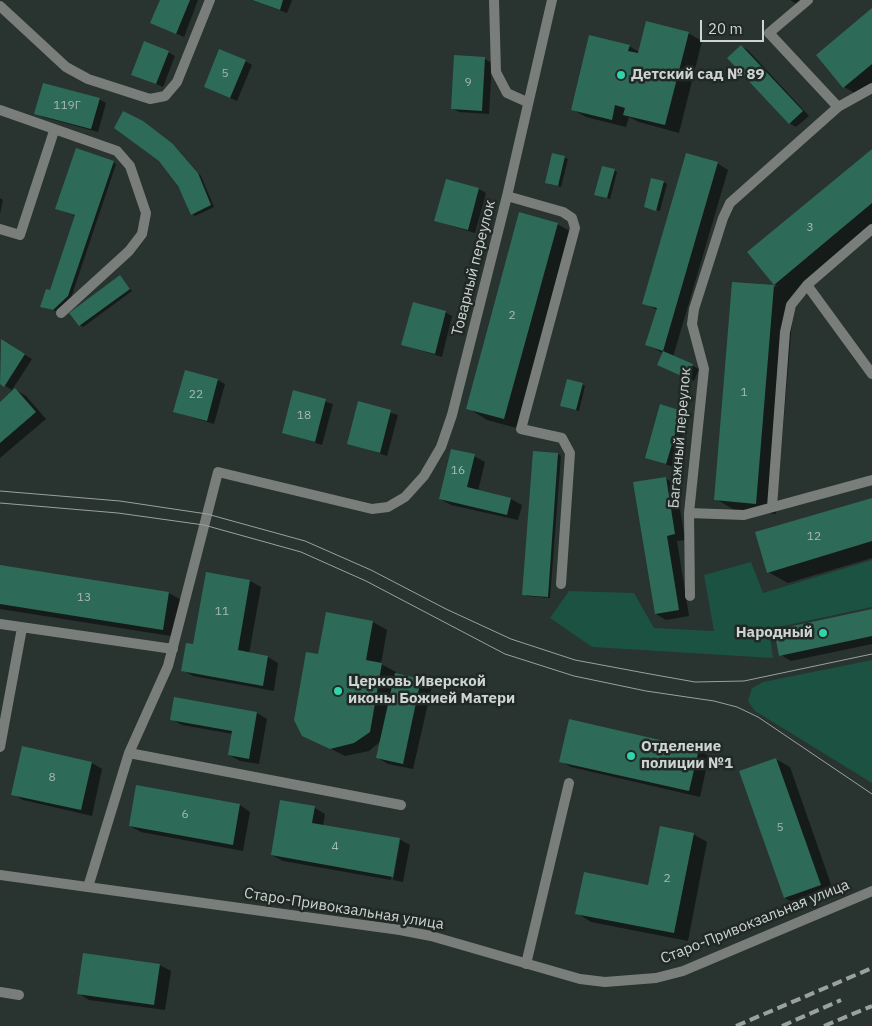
<!DOCTYPE html>
<html>
<head>
<meta charset="utf-8">
<style>
	body { margin:0 }
	#map { position:relative; width:872px; height:1026px; overflow:hidden; background:#29332f; font-family:"IBM Plex Sans",sans-serif }
	canvas { display:block }
	.scale { position:absolute; left:700px; top:20px; width:64px; height:22px; box-sizing:border-box; border:2px solid #ced4d1; border-top:0; padding-left:6px; font-size:15px; line-height:18px; white-space:nowrap; color:#ced4d1; -webkit-text-stroke:4px #202925; paint-order:stroke }
</style>
</head>
<body>
<div id="map">
<canvas width="872" height="1026"></canvas>
<div class="scale">20 m</div>
</div>
<script>
const context = document.querySelector('canvas').getContext('2d');
context.lineJoin = 'round';
function fillPath(path, color) { context.fillStyle = color; context.fill(path, 'evenodd'); }
const toPath = rows => new Path2D(rows.map(r => 'M' + r).join(''));
function stroke(path, color, width, dash) { context.strokeStyle = color; context.lineWidth = width; context.lineCap = dash ? 'butt' : 'round'; context.setLineDash(dash || []); context.stroke(path); }
function drawText(font, color, halo, rows, align = 'center') {
  context.font = font + ' "IBM Plex Sans",sans-serif'; context.lineWidth = 5; context.setLineDash([]); context.textBaseline = 'middle'; context.strokeStyle = halo; context.fillStyle = color; for (const [text, x, y, turn = 0] of rows) {
    context.save(); context.translate(x, y); context.rotate((+turn || 0) * Math.PI / 180); context.textAlign = isNaN(turn) ? turn : align; if (halo) context.strokeText(text, 0, 0); context.fillText(text, 0, 0); context.restore();
  }
}
fillPath(toPath([
	[872,560,872,607,769,629,773,658,592,647,550,618,569,591,634,593,654,628,714,631,704,575,751,562,763,593],
	[872,660,872,783,755,711,748,701,752,688,763,682]
]), '#1b5242');
fillPath(toPath([
	[161,0,198,0,184,37,159,26],
	[251,0,292,0,287,13],
	[790,0,802,0,797,4],
	[872,10,872,91,864,98,844,87],
	[688,33,702,41,679,133,639,122,629,117,626,127,586,117,572,109,629,46,639,52],
	[741,46,748,50,809,116,796,127,789,123],
	[168,52,175,56,163,87,132,74],
	[485,59,492,63,489,114,459,112,452,108],
	[245,61,252,65,237,101,205,87],
	[99,99,106,103,98,132,43,117,36,113],
	[146,125,176,147,201,176,214,207,195,216,192,214],
	[872,150,872,231,794,297,776,514,736,511,716,499,733,283,777,287,749,252],
	[553,154,568,159,561,187,549,184],
	[113,162,116,164,71,298,56,311,44,308,41,306,50,291,76,216,59,210],
	[717,163,728,170,673,357,699,369,694,381,658,365,663,353,647,345,657,310,644,303],
	[614,170,617,172,610,199,595,194],
	[664,182,667,184,660,211,645,207],
	[479,189,486,193,475,233,436,221],
	[0,198,3,200,0,214],
	[557,224,577,235,524,430,487,420,468,408],
	[120,276,132,291,83,327,80,325,71,314],
	[445,312,452,316,442,357,403,345],
	[1,340,32,359,12,390,0,383],
	[218,380,225,384,214,424,175,412],
	[582,384,585,386,579,411,561,406],
	[16,390,26,396,46,419,0,458,0,404],
	[294,392,333,404,322,445,283,432],
	[359,403,398,415,387,456,348,443],
	[681,412,688,416,673,467,646,457],
	[558,454,561,456,550,598,527,596,524,594],
	[474,456,485,462,478,491,511,499,522,505,518,520,451,505,440,499],
	[665,478,676,484,685,540,677,541,689,616,666,620,656,614],
	[872,499,872,558,788,583,768,572],
	[0,566,169,593,183,601,177,637,0,609],
	[207,573,250,581,261,587,249,654,268,657,278,663,274,691,193,676,183,670,194,646],
	[872,611,872,644,791,661,781,655],
	[373,622,387,630,381,664,396,672,396,674,421,680,432,686,413,769,388,764,378,758,381,741,369,751,345,756,303,735,319,655],
	[257,713,267,719,259,764,240,761,229,755,233,734,182,725,171,719],
	[698,750,709,756,700,797,571,767,560,761],
	[776,759,790,767,834,893,799,906,785,898],
	[92,763,102,769,92,816,23,800,13,794],
	[137,787,240,805,250,812,243,851,141,832,130,826],
	[315,808,325,814,323,826,399,839,410,845,403,882,393,880,400,841,398,841,391,880,283,861,272,855],
	[693,834,707,842,688,941,591,922,577,913,649,886],
	[84,954,160,965,171,971,165,1010,89,1000,78,993]
]), '#0007');
fillPath(toPath([
	[160,0,190,0,176,34,150,23],
	[252,0,283,0,280,10],
	[872,8,872,64,843,88,816,55],
	[646,21,689,32,665,125,623,115,625,108,615,105,612,120,571,110,589,35,630,45,628,51,638,53],
	[144,41,169,51,156,84,131,75],
	[741,45,803,111,789,124,727,58],
	[219,49,246,60,230,98,204,87],
	[454,55,485,57,482,111,451,109],
	[43,83,100,98,91,129,34,114],
	[123,111,143,121,173,144,198,173,211,205,191,215,178,186,159,161,114,128],
	[76,148,114,161,68,296,53,310,40,307,46,289,50,290,75,215,55,209],
	[872,149,872,203,774,285,747,252],
	[552,153,565,156,558,186,545,183],
	[686,153,718,162,663,351,645,345,657,308,642,304],
	[602,166,615,169,607,198,594,195],
	[651,178,664,181,656,211,644,207],
	[446,179,479,188,468,230,434,221],
	[519,212,558,223,504,419,466,409],
	[120,275,130,289,79,326,69,313],
	[732,282,774,285,756,504,714,500],
	[413,302,446,311,435,354,401,345],
	[1,339,25,354,4,387,0,384],
	[663,351,693,364,686,378,657,365],
	[185,370,218,379,207,421,173,412],
	[567,379,583,383,576,410,560,406],
	[15,388,36,412,0,443,0,402],
	[293,390,326,399,315,442,282,433],
	[358,401,391,410,380,453,347,444],
	[660,404,682,411,666,464,645,458],
	[451,449,475,454,467,487,511,498,507,515,439,499],
	[533,451,558,453,548,597,522,595],
	[666,477,675,534,667,536,679,610,655,614,633,482],
	[872,498,872,541,767,573,755,532],
	[0,565,169,592,163,630,0,604],
	[206,572,250,580,238,650,268,656,263,686,181,671,186,643,193,644],
	[872,609,872,636,779,656,774,630],
	[326,612,373,621,366,660,382,663,370,732,354,743,330,749,302,736,294,720,306,652,318,654],
	[395,673,421,679,403,764,376,758],
	[174,697,257,712,249,759,228,755,232,731,170,720],
	[569,719,699,749,689,791,559,762],
	[22,746,92,762,81,810,11,795],
	[776,758,821,885,784,898,739,771],
	[136,785,240,804,233,845,129,826],
	[280,800,315,806,312,823,400,838,393,877,271,855],
	[660,826,694,833,674,933,575,914,584,872,648,885],
	[83,953,160,964,154,1005,77,994]
]), '#2d6b58');
stroke(toPath([
	[494,0,496,72,507,93,527,102],
	[808,0,769,33,838,107],
	[0,6,66,67,88,79,150,99,165,96,177,82,210,0],
	[0,110,117,151,130,166,146,213,142,234,129,251,61,313],
	[507,196,563,212,572,218,575,228,521,429,562,438,570,453,561,584],
	[0,229,20,235,54,131],
	[807,285,872,374],
	[772,507,785,332,791,305,807,285,872,229],
	[689,513,744,515,872,480],
	[690,596,689,513,704,369,692,324,694,309,723,218,730,203,838,107,872,88],
	[0,624,173,649],
	[0,747,22,628],
	[129,753,401,805],
	[88,887,129,753,168,666,218,472,372,509,388,507,405,497,424,476,441,447,452,415,507,196,552,0],
	[526,964,569,783],
	[0,992,19,995]
]), '#797e7b', 10);
stroke(toPath([
	[0,875,400,930,431,936,580,979,605,982,656,978,683,971,872,891]
]), '#797e7b', 10);
stroke(toPath([
	[0,491,120,501,207,514,305,541,371,570,446,609,511,639,575,660,650,674,695,682,744,681,872,654],
	[0,503,118,513,204,525,301,552,366,581,505,654,574,676,646,691,714,701,737,707,758,717,872,794]
]), '#9aa29e', 1);
stroke(toPath([
	[736,1026,872,968],
	[782,1026,841,1000],
	[824,1026,872,1006]
]), '#9aa29e', 4, [10, 5]);
for (const [x, y, r, color] of [
	[621,75,5,"#30d4a9"],
	[823,633,5,"#30d4a9"],
	[338,691,5,"#30d4a9"],
	[631,756,5,"#30d4a9"]
]) { const dot = new Path2D(); dot.arc(x, y, r, 0, 2 * Math.PI); context.fillStyle = color; context.fill(dot); stroke(dot, '#202925', 2); }
drawText('12px', '#a6bab3', null, [
	["5",225,74],
	["9",468,83],
	["119Г",67,106],
	["3",810,228],
	["2",512,316],
	["1",744,393],
	["22",196,395],
	["18",304,416],
	["16",458,471],
	["12",814,537],
	["13",84,598],
	["11",222,612],
	["8",52,778],
	["6",185,815],
	["5",780,828],
	["4",335,847],
	["2",667,879]
]);
drawText('bold 15px', '#ced4d1', '#202925', [
	["Детский сад № 89",631,75],
	["Народный",813,633,"right"],
	["Церковь Иверской",348,682],
	["иконы Божией Матери",348,699],
	["Отделение",641,747],
	["полиции №1",641,764]
], 'left');
drawText('15px', '#ced4d1', '#202925', [
	["Товарный переулок",474,268,-76],
	["Багажный переулок",680,438,-85],
	["Старо-Привокзальная улица",344,909,9],
	["Старо-Привокзальная улица",755,922,-22]
]);
</script>
</body>
</html>
